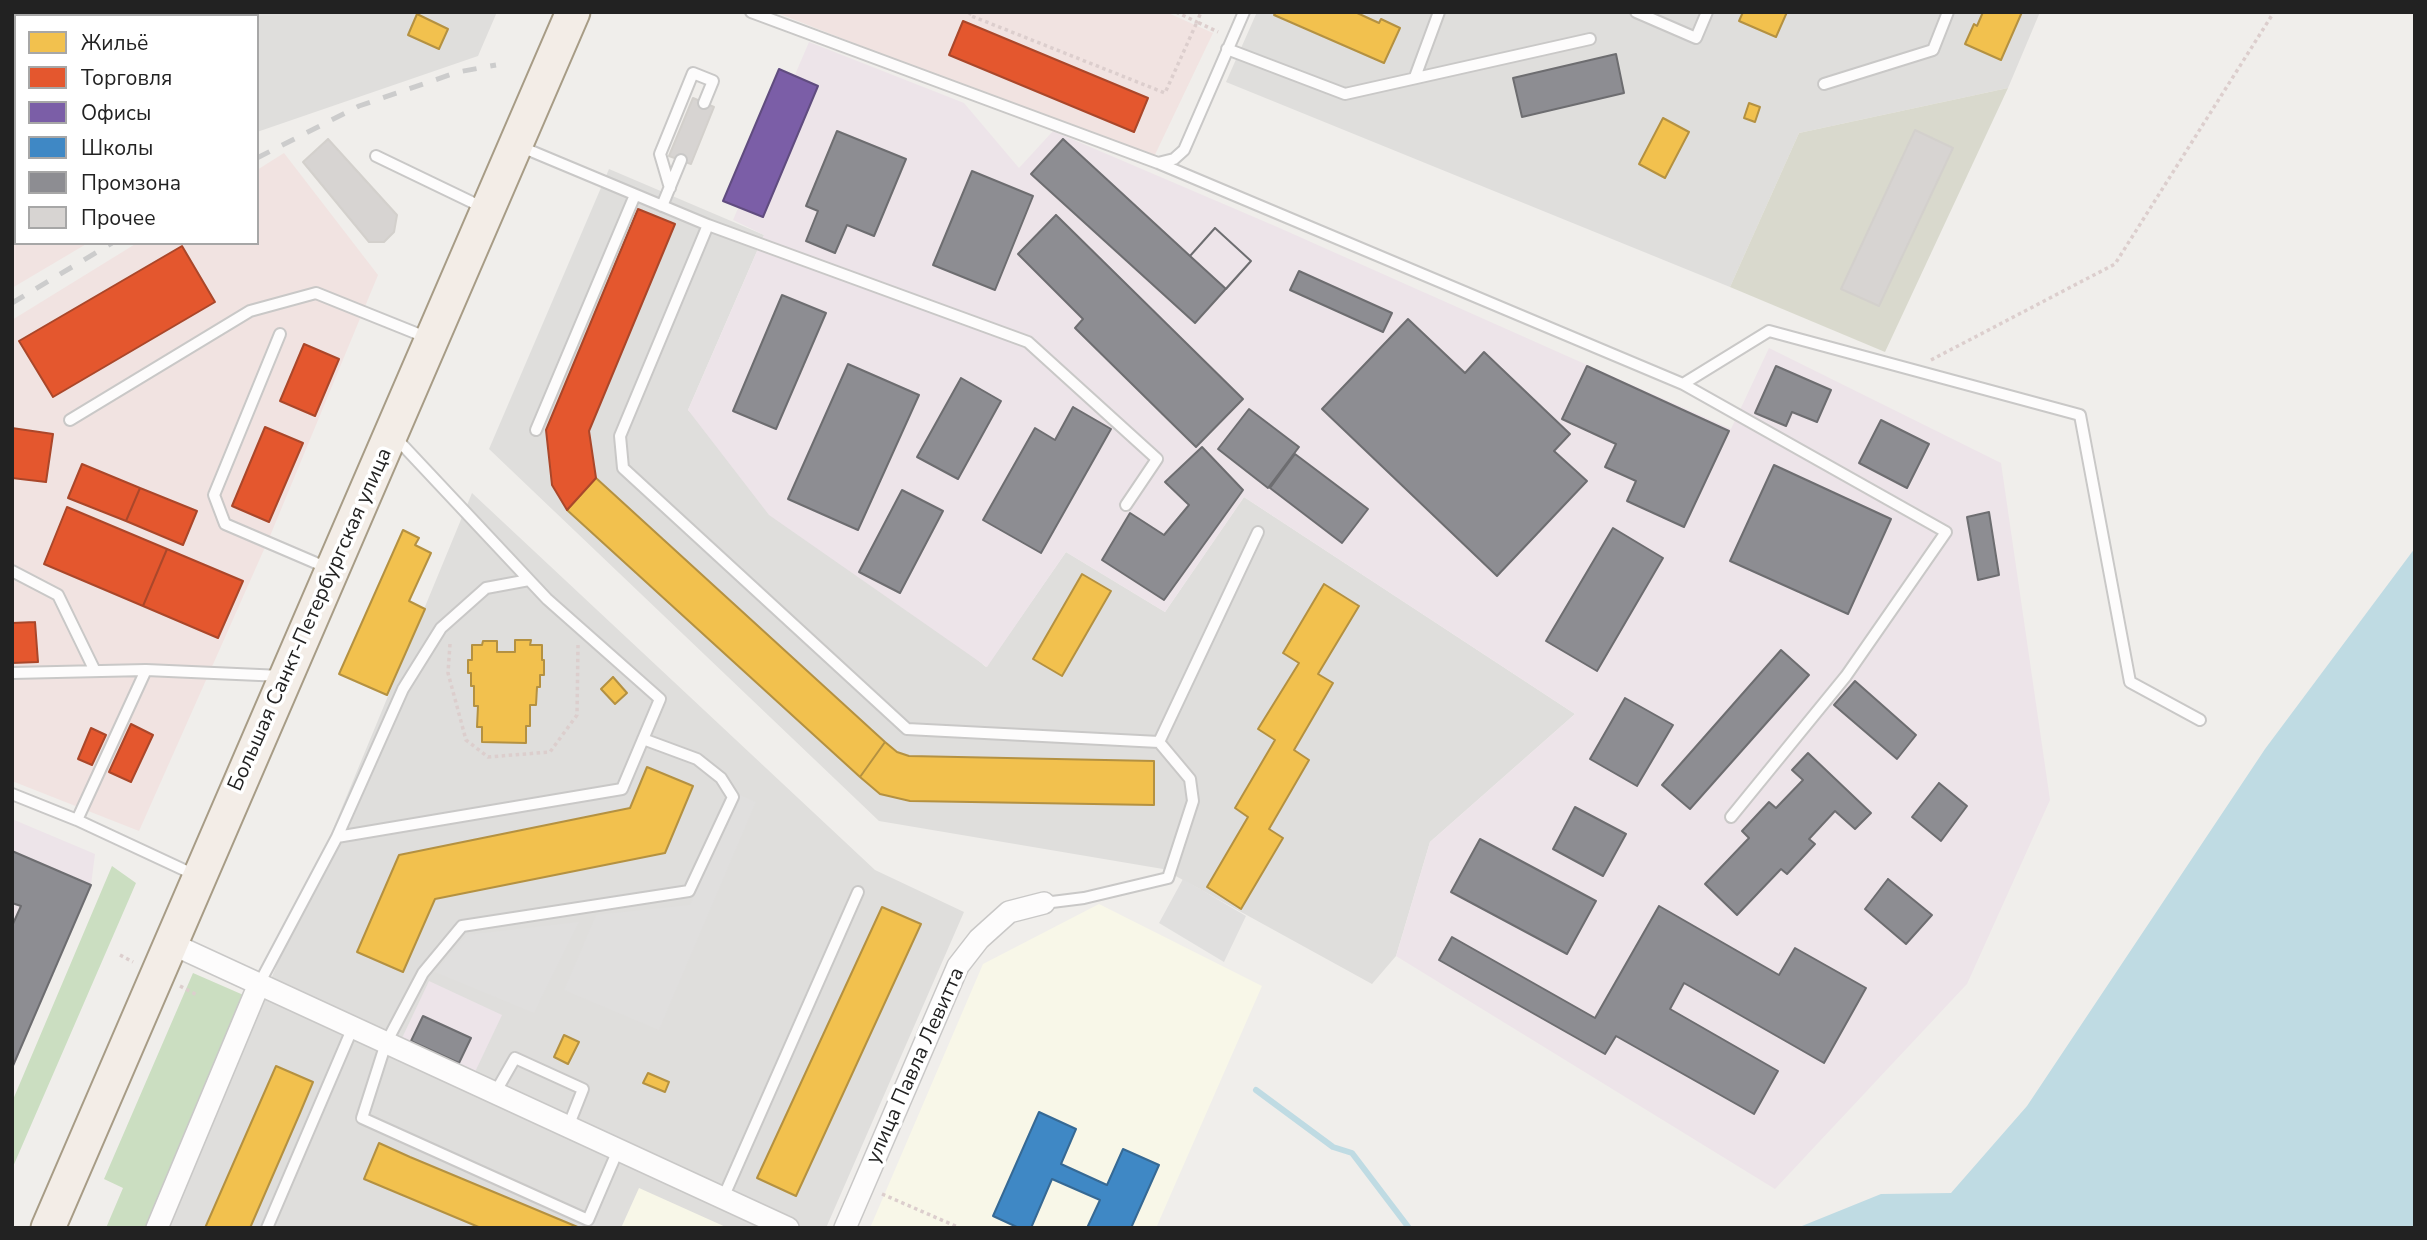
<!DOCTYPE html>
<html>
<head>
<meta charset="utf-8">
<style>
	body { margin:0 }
	#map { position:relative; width:2427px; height:1240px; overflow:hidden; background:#f0eeeb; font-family:"Nunito Sans",sans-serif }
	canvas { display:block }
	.frame { position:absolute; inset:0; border:14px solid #222; pointer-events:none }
	.legend { position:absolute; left:14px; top:14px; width:245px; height:231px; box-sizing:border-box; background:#fff; border:2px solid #a7a7a7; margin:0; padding:9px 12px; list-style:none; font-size:21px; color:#222 }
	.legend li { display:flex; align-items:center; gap:14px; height:35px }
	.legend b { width:35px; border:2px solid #a7a7a7 }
</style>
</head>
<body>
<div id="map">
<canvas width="2427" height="1240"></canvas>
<div class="frame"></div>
<ul class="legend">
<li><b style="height:19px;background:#f2c14e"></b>Жильё</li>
<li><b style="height:19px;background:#e4572e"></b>Торговля</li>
<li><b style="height:19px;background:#7b5ea7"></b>Офисы</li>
<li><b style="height:19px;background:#3f88c5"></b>Школы</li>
<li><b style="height:19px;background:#8d8d92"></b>Промзона</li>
<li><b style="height:19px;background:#d7d4d2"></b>Прочее</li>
</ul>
</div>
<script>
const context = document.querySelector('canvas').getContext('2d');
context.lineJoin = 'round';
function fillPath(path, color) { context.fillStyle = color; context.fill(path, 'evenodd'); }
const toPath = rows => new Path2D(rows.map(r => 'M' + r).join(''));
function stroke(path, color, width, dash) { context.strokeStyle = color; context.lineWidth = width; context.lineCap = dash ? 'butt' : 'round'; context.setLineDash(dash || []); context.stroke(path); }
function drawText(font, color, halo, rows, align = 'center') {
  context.font = font + ' "Nunito Sans",sans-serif'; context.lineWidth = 7; context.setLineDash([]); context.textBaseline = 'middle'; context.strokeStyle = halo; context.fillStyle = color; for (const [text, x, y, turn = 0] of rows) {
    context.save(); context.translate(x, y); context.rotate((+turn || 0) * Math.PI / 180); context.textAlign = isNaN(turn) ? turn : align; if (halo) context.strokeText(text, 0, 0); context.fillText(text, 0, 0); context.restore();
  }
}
fillPath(toPath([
	[47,12,497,12,478,56,257,132,257,16,53,16],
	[1257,12,2040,12,2008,88,1799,133,1730,287,1226,82],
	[609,169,764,235,688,410,986,667,1066,552,1165,612,1244,497,1575,714,1430,842,1396,956,1372,984,1163,869,879,821,489,449],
	[472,493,875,870,964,912,826,1228,168,1228]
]), '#dfdedc');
fillPath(toPath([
	[775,12,1166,12,1213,33,1152,161],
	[12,19,16,21,16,243,88,243,12,288],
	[284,153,378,275,270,536,139,831,12,781,12,320,137,243,257,243,257,170]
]), '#f1e3e1');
fillPath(toPath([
	[809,42,964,103,1019,168,1053,131,1275,226,1731,429,1769,348,2001,463,2050,800,1967,984,1775,1189,1396,956,1430,842,1575,714,1244,497,1165,612,1066,552,987,667,769,515,688,410,764,235,733,220],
	[12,819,95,854,91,885,12,1068],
	[429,981,502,1015,475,1072,402,1038]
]), '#ede4e9');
fillPath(toPath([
	[1099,904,1262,986,1156,1228,870,1228,983,964],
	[639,1188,728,1228,621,1228]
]), '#f8f7e8');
fillPath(toPath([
	[2008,88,1885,352,1730,287,1799,133]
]), '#d9d9cd');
fillPath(toPath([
	[112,866,136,883,12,1169,12,1102],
	[193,973,248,997,151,1228,106,1228,123,1188,104,1179]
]), '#cbdec1');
fillPath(toPath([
	[737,794,756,802,659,1030,564,990,596,915,690,905],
	[1183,879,1246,916,1224,962,1159,923],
	[579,922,534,1013,435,972,466,935]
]), '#e0dfde');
fillPath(toPath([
	[2415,548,2415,1228,1797,1228,1881,1194,1951,1193,2027,1106,2265,749]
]), '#bfdbe3');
const homes = toPath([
	[1276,12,1355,12,1379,23,1381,19,1400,28,1384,63,1274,15,1276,12],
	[1743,12,1787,12,1776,37,1739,21,1743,12],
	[1983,12,2022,12,2001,60,1965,44,1974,24,1977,26,1983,12],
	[417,14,448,29,439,49,408,35,417,14],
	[1749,103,1760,107,1755,122,1744,118,1749,103],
	[1663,118,1689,132,1665,178,1639,164,1663,118],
	[596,478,885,742,860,777,567,510,596,478],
	[403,530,419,538,415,545,431,553,409,601,425,609,387,695,339,674,403,530],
	[1082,574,1111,591,1062,676,1033,659,1082,574],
	[1324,584,1359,606,1318,674,1333,683,1294,750,1309,760,1269,829,1283,838,1241,909,1207,887,1248,817,1235,808,1275,740,1258,729,1299,663,1283,653,1324,584],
	[515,640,531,640,530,645,542,645,542,660,544,660,544,675,540,675,540,687,537,687,536,705,530,705,530,726,526,726,526,743,482,742,482,727,477,727,478,706,474,706,474,686,471,686,471,673,468,673,468,660,472,660,472,645,482,645,483,641,497,641,497,652,515,652,515,640],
	[613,677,627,693,615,704,601,689,613,677],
	[885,742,897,752,909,756,1154,761,1154,805,910,801,880,794,860,777,885,742],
	[647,767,693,786,665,853,435,899,403,972,357,952,399,855,630,808,647,767],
	[882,907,921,924,796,1196,757,1178,882,907],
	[564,1035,579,1042,568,1064,554,1057,564,1035],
	[276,1066,313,1082,300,1113,250,1228,205,1228,276,1066],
	[648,1073,669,1082,665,1092,643,1083,648,1073],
	[379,1143,410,1157,580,1228,481,1228,364,1179,379,1143]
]);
fillPath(homes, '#f2c14e');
stroke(homes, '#b49141', 2);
const shops = toPath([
	[963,21,1148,98,1134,132,949,55,963,21],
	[638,209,675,224,589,431,596,478,567,510,552,485,546,430,638,209],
	[182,246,215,302,53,397,19,341,182,246],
	[304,344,339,359,315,416,280,401,304,344],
	[265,427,303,443,269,522,232,506,265,427],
	[12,428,53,434,46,482,12,478,12,428],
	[82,464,140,488,126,521,68,498,82,464],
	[140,488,197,511,183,545,126,521,140,488],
	[67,507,167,549,143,606,44,564,67,507],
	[167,549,243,581,218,638,143,606,167,549],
	[35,622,38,662,12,663,12,623,35,622],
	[131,724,153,735,131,782,109,772,131,724],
	[91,728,106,735,92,765,78,759,91,728]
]);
fillPath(shops, '#e4572e');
stroke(shops, '#aa472a', 2);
const offices = toPath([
	[779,69,818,86,763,217,723,201,779,69]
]);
fillPath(offices, '#7b5ea7');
stroke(offices, '#604c7f', 2);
const schools = toPath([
	[1039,1112,1076,1129,1061,1164,1107,1185,1123,1149,1159,1165,1131,1228,1087,1228,1100,1200,1052,1179,1031,1228,1019,1228,993,1216,1039,1112]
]);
fillPath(schools, '#3f88c5');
stroke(schools, '#366994', 2);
const industry = toPath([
	[1616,54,1624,93,1522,117,1513,78,1616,54],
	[837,131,906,159,874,236,847,225,835,253,806,241,818,211,806,206,837,131],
	[1063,139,1190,256,1215,228,1251,261,1195,323,1031,174,1063,139],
	[972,171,1033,196,995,290,933,265,972,171],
	[1056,215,1243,399,1196,447,1075,328,1083,319,1018,254,1056,215],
	[1215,228,1251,261,1226,289,1190,256,1215,228],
	[1299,271,1392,313,1383,332,1290,290,1299,271],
	[782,295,826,313,776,429,733,411,782,295],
	[1408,319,1465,373,1484,352,1570,434,1554,451,1587,481,1497,576,1322,409,1408,319],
	[848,364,919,395,858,530,788,499,848,364],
	[1587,366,1729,431,1684,527,1627,501,1636,481,1605,467,1616,444,1562,419,1587,366],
	[1776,366,1831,390,1817,422,1792,412,1786,426,1755,413,1776,366],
	[961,378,1001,401,958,479,917,457,961,378],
	[1073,407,1111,429,1041,553,983,520,1035,428,1055,440,1073,407],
	[1249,409,1299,447,1268,488,1218,449,1249,409],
	[1881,420,1929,444,1907,488,1859,463,1881,420],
	[1202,447,1243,490,1164,600,1102,560,1130,513,1164,535,1189,505,1165,482,1202,447],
	[1295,454,1368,509,1342,543,1270,488,1295,454],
	[1774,465,1891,519,1848,614,1730,561,1774,465],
	[902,490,943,511,900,593,859,572,902,490],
	[1989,512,1999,575,1978,580,1967,517,1989,512],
	[1613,528,1663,558,1597,671,1546,641,1613,528],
	[1781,650,1809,675,1690,809,1662,785,1781,650],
	[1855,681,1916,735,1897,759,1834,705,1855,681],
	[1625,698,1673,725,1637,786,1590,759,1625,698],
	[1808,753,1871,813,1855,829,1835,811,1809,839,1815,844,1787,874,1781,869,1737,915,1705,884,1749,838,1742,831,1769,802,1776,808,1803,780,1792,770,1808,753],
	[1939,783,1967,806,1941,841,1912,817,1939,783],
	[1575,807,1626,834,1603,876,1553,849,1575,807],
	[1480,839,1596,901,1567,954,1451,892,1480,839],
	[12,851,91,885,12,1068,12,926,21,906,12,903,12,851],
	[1888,879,1932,915,1906,944,1865,909,1888,879],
	[1659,906,1779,975,1795,948,1866,988,1824,1063,1684,983,1670,1009,1778,1071,1754,1114,1616,1036,1605,1054,1439,960,1452,937,1595,1018,1659,906],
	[423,1016,471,1038,459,1063,411,1041,423,1016]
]);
fillPath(industry, '#8d8d92');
stroke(industry, '#6d6d70', 2);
stroke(toPath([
	[1256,1090,1333,1147,1352,1153,1409,1228]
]), '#bfdbe3', 6);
const building = toPath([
	[693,98,714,107,691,164,669,156,693,98],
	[1915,130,1953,148,1879,306,1841,289,1915,130],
	[328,139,397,215,394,232,384,242,369,242,303,162,328,139]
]);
fillPath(building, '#d7d4d2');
stroke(building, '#d3d0cc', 2);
const lane = toPath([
	[16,12,20,16],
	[751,12,1158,163,1683,384,1946,532,1846,676,1731,817],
	[1636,12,1696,38,1707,12],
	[1227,49,1345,94,1590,39],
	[1415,77,1439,12],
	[1824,84,1933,50,1948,12],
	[519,146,708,225,1028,342,1157,459,1126,505],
	[376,156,484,208],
	[1158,163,1174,159,1184,150,1244,12],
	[670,188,660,154,693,73,713,81,704,103],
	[662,206,681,160],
	[708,225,620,436,623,468,907,729,1159,742,1190,779,1193,801,1168,878,1084,898,1044,903],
	[280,334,214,495,225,524,330,569],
	[1683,384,1769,331,2080,415,2130,682,2200,720],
	[70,420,250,311,316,293,428,338],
	[536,430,635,195],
	[12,571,58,595,94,669],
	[12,673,146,670,282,676],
	[1159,742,1258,532],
	[12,794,77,820,195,875],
	[77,820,146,670],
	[337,837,403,689,441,628,486,588,529,580],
	[259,984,337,837,622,789,660,699,547,599,394,436],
	[495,1093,515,1058,583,1089,568,1127],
	[618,1150,588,1220,362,1118,386,1043,423,973,462,926,689,891,733,797,721,778,697,759,643,739],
	[723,1198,858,892],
	[267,1228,353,1027]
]);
const street = toPath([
	[170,943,788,1228],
	[157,1228,259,984],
	[845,1228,958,966,979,939,1009,912,1044,903]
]);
const primary = toPath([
	[48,1228,573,12]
]);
stroke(lane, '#c9c8c7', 14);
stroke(street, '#c9c8c7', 24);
stroke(primary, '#a79c86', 37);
stroke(toPath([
	[971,12,969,15,1165,93,1197,22,1218,32],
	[1176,12,1197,22,1201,12],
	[1931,360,2115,264,2274,12],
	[450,644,448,673,466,740,488,757,550,752,577,715,578,645],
	[120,955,133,962],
	[180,986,197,995],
	[882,1194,960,1228]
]), '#dccecd', 3.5, [3.5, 3.5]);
stroke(lane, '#fdfcfc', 10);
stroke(street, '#fdfcfc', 21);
stroke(primary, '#f3ede7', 33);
stroke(toPath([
	[257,158,359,106,458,72,496,65],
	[12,303,112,243]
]), '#ccc', 5, [14, 14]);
drawText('21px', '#222', '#fff', [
	["Большая Санкт-Петербургская улица",311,620,-66],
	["улица Павла Левитта",916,1066,-66]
]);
</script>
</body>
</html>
